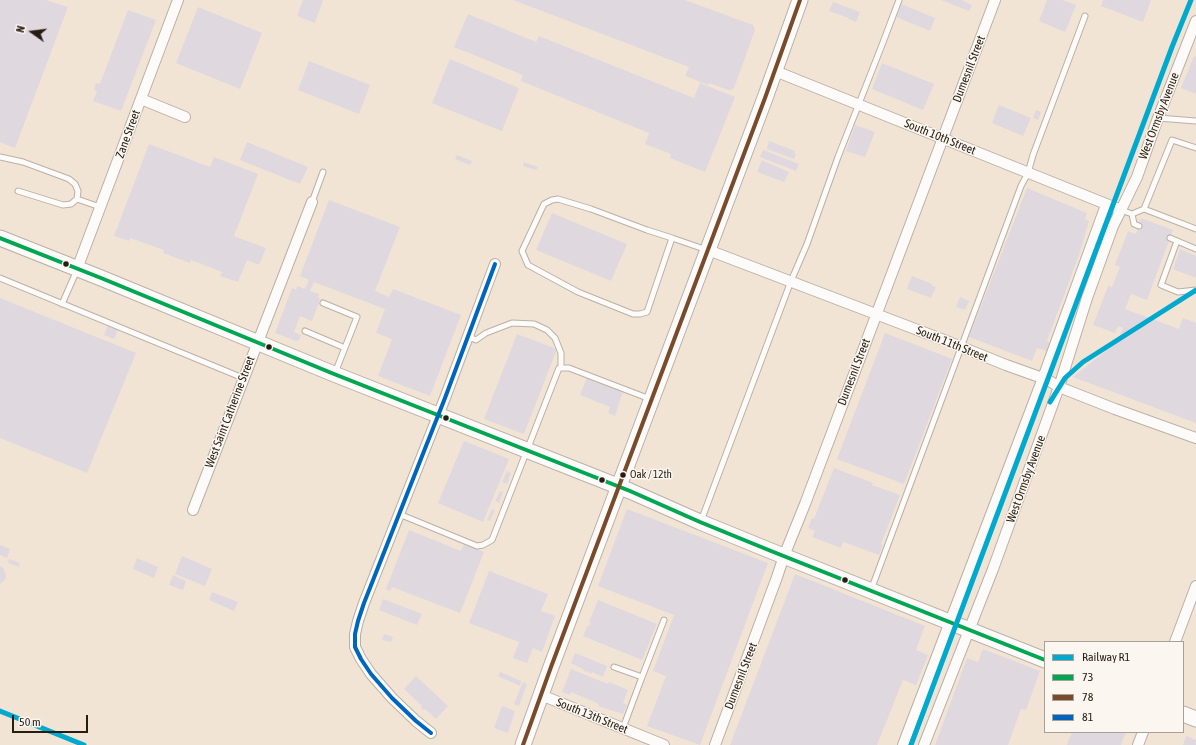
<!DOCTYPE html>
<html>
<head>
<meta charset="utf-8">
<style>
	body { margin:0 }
	#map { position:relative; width:1196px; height:745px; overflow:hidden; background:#f1e4d5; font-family:"Asap Condensed",sans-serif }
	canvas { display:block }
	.legend { position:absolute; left:1044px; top:641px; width:140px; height:92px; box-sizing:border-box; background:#fbf6f0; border:1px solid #a6a098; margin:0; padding:5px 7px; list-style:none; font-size:12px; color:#271e13 }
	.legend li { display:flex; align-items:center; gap:8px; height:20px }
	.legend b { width:20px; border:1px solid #a6a098 }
	.north { position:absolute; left:12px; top:12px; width:40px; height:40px; -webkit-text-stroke:3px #fbf6f0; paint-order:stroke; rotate:284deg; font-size:11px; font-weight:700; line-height:16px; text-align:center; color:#271e13 }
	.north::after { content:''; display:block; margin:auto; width:14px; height:18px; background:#271e13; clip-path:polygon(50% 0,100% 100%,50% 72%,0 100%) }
	.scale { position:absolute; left:12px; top:715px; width:76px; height:18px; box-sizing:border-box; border:2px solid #271e13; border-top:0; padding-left:5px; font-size:12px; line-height:14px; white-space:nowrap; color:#271e13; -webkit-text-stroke:3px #fbf6f0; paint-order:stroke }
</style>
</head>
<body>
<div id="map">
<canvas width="1196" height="745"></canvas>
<ul class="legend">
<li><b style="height:5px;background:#00a9ce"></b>Railway R1</li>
<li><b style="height:5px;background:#00a651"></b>73</li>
<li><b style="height:5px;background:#7a4b2a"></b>78</li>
<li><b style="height:5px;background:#0065bd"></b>81</li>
</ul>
<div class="north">N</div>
<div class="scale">50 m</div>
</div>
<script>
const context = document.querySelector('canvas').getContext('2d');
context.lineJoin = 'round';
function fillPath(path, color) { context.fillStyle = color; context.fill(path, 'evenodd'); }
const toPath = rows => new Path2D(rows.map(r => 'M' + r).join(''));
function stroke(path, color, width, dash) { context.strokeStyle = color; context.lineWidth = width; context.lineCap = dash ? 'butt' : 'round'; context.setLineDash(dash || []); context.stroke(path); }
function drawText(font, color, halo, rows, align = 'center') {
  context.font = font + ' "Asap Condensed",sans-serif'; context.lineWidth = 3; context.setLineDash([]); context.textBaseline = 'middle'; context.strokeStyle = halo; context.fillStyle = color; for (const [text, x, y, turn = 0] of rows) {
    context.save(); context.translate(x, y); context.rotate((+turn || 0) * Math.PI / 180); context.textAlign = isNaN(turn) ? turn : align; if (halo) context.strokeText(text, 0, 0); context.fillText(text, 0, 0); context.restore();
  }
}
fillPath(toPath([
	[0,0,46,0,68,7,15,148,0,142],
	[303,0,323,0,315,23,297,16],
	[513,0,685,0,753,25,755,30,734,88,732,90,728,90,709,83,708,85,685,76,689,67],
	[941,0,962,0,972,5,969,11],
	[1047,0,1062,0,1076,5,1065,32,1039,21],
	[1103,0,1151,0,1143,22,1101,6],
	[833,2,860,12,856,22,848,19,849,18,829,11],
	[901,4,935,18,930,31,896,17],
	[198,7,262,33,240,89,176,63],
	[128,10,156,20,121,111,93,101,97,91,94,90,96,83,100,84],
	[468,14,536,42,539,36,694,98,700,83,735,97,705,172,670,158,671,154,645,144,649,133,521,81,523,75,454,47],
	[1194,56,1196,57,1196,94,1181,88],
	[450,59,519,88,502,131,432,103],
	[309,61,370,85,359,114,298,90],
	[882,63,934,84,923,110,872,89],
	[999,105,1031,118,1023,136,992,123],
	[1036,110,1041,112,1038,120,1033,118],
	[855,125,875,132,865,157,846,151],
	[769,141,795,151,794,153,796,154,794,159,767,149],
	[247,142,308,167,300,184,240,160],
	[149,144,210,167,214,157,258,174,234,236,266,248,259,265,247,260,238,282,220,276,222,272,191,260,190,263,163,253,164,250,130,238,129,241,114,236],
	[763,150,799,164,796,171,760,157],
	[457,155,472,161,470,165,455,159],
	[762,160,763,161,789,172,784,182,757,172],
	[524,162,538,167,536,170,523,166],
	[1027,188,1087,213,1085,219,1089,221,1079,255,1047,341,1051,345,1049,352,1037,348,1032,361,969,337],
	[329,200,400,227,375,291,389,297,393,289,461,315,430,396,378,376,392,339,376,333,385,309,314,282,310,291,319,294,318,298,320,299,312,321,300,316,294,332,301,335,299,340,296,341,275,333,292,288,296,290,297,286,305,289,309,280,300,276],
	[552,213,627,244,611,281,536,250],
	[1141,218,1173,230,1147,300,1131,294,1125,309,1179,329,1183,318,1196,323,1196,423,1073,377,1117,342,1123,328,1118,326,1115,333,1093,325,1108,286,1112,287,1120,267,1115,265,1128,231,1136,234],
	[1180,249,1196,256,1196,278,1173,269],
	[912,276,932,284,932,286,936,287,931,298,907,289],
	[960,297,969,301,965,310,956,307],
	[0,298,136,353,87,473,0,438],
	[108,325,118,330,114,339,104,335],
	[885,333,952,359,904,484,837,459],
	[517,334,557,349,524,434,484,419],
	[587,377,623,391,615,416,608,413,610,407,580,395],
	[464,441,509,459,483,522,438,503],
	[834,468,873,483,872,485,900,495,881,544,883,545,879,555,843,542,841,548,812,537,815,531,808,528,812,518,814,519],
	[507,471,511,473,507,484,502,482],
	[500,491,503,492,499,503,495,501],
	[492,509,495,510,490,521,487,520],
	[627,509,768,563,700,745,647,726,666,676,653,671,674,615,598,586],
	[409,530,461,551,464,544,484,552,460,613,392,587,390,591,386,589],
	[0,545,10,549,7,558,0,555],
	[182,556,212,569,205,586,175,574],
	[137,558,158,567,154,578,133,569],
	[9,559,20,563,19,567,8,563],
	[0,566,4,569,6,576,5,580,0,584],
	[489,571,548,594,541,611,555,616,542,652,533,648,527,663,513,658,519,642,469,623],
	[795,574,925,626,916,650,928,655,916,685,903,680,877,745,730,745],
	[173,575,186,581,183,590,169,585],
	[212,592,238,602,234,611,209,600],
	[383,599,422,614,417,625,379,610],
	[598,600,657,624,642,660,583,636,588,625,589,626,591,623,589,622],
	[384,634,393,637,391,642,382,640],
	[983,649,1040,671,1026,710,1021,709,1008,745,935,745,967,658,978,662],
	[575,653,607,666,603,677,592,672,591,674,588,672,589,671,586,672,581,668,571,663],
	[571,669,608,684,609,682,628,690,623,703,627,705,623,714,598,706,599,704,571,692,570,695,562,692],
	[500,672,521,681,520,686,498,676],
	[416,676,448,706,436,719,425,709,423,710,421,707,422,706,404,689],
	[523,682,527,684,519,706,514,704],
	[502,706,515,711,508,733,494,728],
	[1072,732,1126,732,1121,745,1067,745],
	[1186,736,1196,740,1196,745,1183,745]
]), '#e0d8df');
const lane = toPath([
	[1158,118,1196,121],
	[0,157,23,162,69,179,75,184,78,191,77,199,100,207],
	[18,191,63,205,71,204,77,199],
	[312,202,323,172],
	[1144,209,1196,229],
	[1121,210,1132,214,1144,209,1172,140,1196,148],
	[1132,214,1134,224,1139,226],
	[672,238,647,230,591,209,558,199,552,200,544,204,522,251,528,265,578,292,633,314,640,314,647,312,672,238,707,250],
	[1170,238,1196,249],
	[1177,241,1161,285,1178,292,1196,290],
	[0,278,243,378],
	[323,303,357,317,335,373],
	[62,304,77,270],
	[305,331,345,348],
	[467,336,476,340,486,333,512,323,534,324,547,330,555,338,561,353,561,368],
	[399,514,477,546,483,545,492,540,559,368,569,368,650,399],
	[701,521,791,281,807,244,838,157,882,45,899,0],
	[871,590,1021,186,1028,173,1033,155,1085,16],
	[614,667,642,677,623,728],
	[642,677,664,620]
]);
const street = toPath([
	[775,71,1121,210,1137,177,1158,118,1196,21],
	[141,99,185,117],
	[708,250,944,340,1006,365,1048,380,1059,387,1115,409,1196,438],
	[77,269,178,0],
	[193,510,312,202],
	[1175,642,1196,586],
	[541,695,664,745],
	[431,733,416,721,392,698,371,674,361,659,355,647,355,634,358,621,364,603,445,398,495,264],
	[715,745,777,577,784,556,805,504,995,0],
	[903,745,1043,378,1106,205],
	[924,745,993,569,1059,387,1087,298,1113,226,1121,210],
	[1138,745,1143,732]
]);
const secondary = toPath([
	[0,238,101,278,334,374,630,491,700,522,771,551,1045,660],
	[1183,714,1196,719],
	[523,745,551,667,765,98,800,0]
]);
stroke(lane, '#bab0a4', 7);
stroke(street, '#bab0a4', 12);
stroke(secondary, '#bab0a4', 17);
stroke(lane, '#fdfbf9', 5);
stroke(street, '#fdfbf9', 10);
stroke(secondary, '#fdfbf9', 15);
stroke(toPath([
	[0,238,101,278,334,374,630,491,700,522,771,551,1045,660]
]), '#00a651', 4);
stroke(toPath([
	[523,745,551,667,765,98,800,0]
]), '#7a4b2a', 4);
stroke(toPath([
	[431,733,416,721,392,698,371,674,361,659,355,647,355,634,358,621,364,603,445,398,495,264]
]), '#0065bd', 4);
stroke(toPath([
	[1050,402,1065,378,1083,362,1196,290],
	[0,711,84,745],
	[911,745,1172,47,1191,0]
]), '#00a9ce', 5);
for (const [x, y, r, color] of [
	[66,264,3.5,"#271e13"],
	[269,347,3.5,"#271e13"],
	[446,418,3.5,"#271e13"],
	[623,475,3.5,"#271e13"],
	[602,480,3.5,"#271e13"],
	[845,580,3.5,"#271e13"]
]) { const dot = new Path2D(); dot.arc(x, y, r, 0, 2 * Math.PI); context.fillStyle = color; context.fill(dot); stroke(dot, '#fbf6f0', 1.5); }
drawText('11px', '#271e13', '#fbf6f0', [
	["Oak / 12th",630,475]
], 'left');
drawText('12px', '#271e13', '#fbf6f0', [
	["Dumesnil Street",969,69,-69],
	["West Ormsby Avenue",1159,116,-69],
	["Zane Street",128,134,-70],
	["South 10th Street",940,137,22],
	["South 11th Street",952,344,22],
	["Dumesnil Street",854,372,-69],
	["West Saint Catherine Street",230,412,-69],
	["West Ormsby Avenue",1026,479,-70],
	["Dumesnil Street",741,676,-69],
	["South 13th Street",592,716,22]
]);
</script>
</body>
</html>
